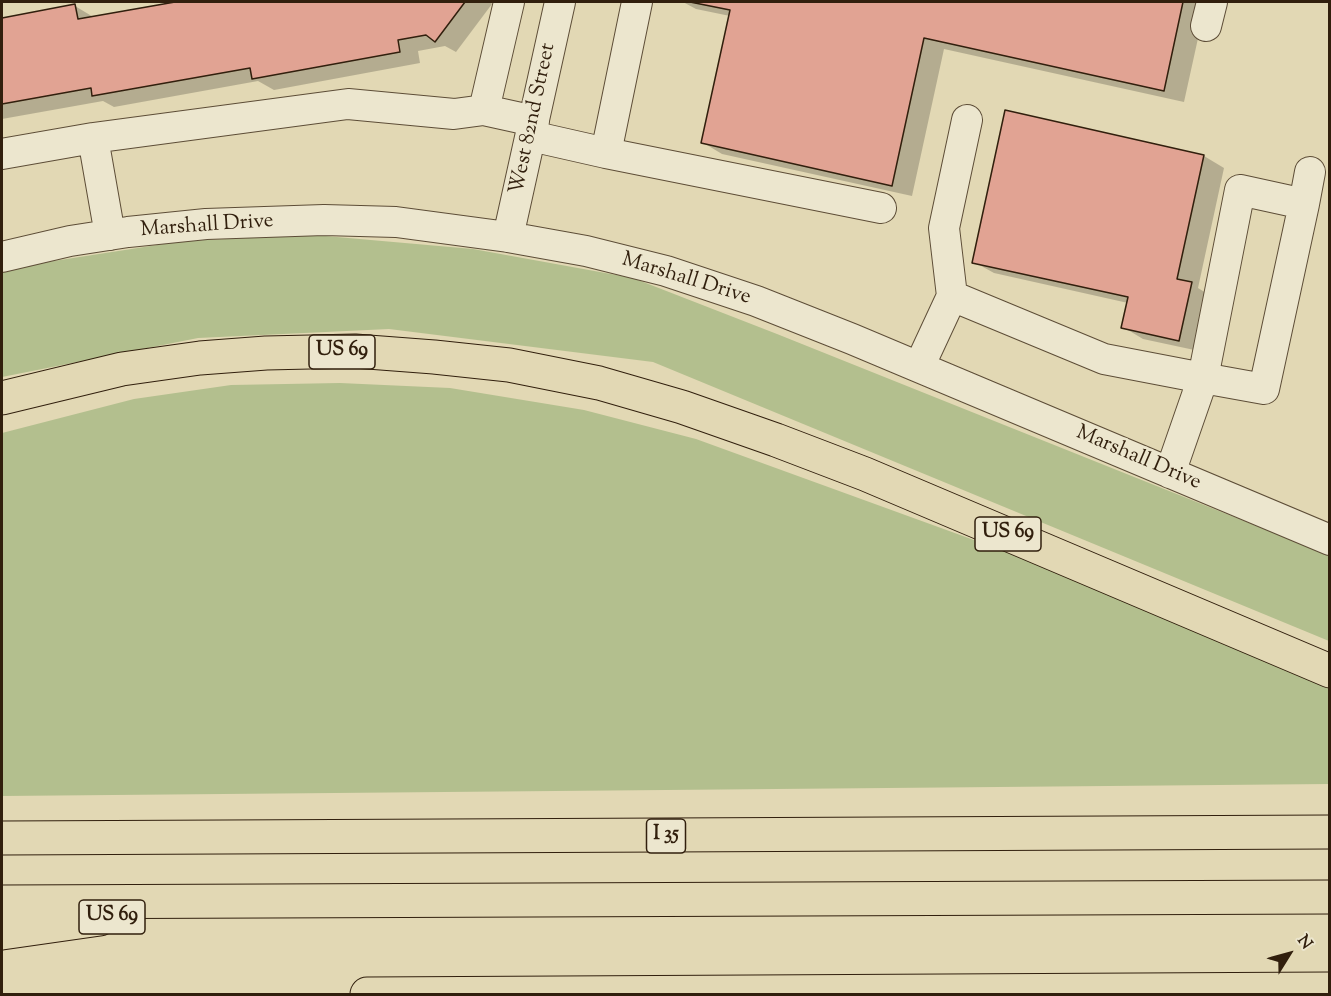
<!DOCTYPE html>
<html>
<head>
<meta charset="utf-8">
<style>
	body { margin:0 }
	#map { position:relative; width:1331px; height:996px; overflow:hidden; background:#e2d8b4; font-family:"Sorts Mill Goudy",serif }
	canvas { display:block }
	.frame { position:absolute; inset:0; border:3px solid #311f0d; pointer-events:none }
	.north { position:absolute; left:1259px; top:924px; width:60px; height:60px; -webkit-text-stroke:4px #ece6ce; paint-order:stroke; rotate:53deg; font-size:16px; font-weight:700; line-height:24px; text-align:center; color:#311f0d }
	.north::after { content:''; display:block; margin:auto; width:21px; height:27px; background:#311f0d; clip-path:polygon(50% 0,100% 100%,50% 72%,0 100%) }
</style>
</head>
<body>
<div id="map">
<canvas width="1331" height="996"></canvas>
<div class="frame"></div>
<div class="north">N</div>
</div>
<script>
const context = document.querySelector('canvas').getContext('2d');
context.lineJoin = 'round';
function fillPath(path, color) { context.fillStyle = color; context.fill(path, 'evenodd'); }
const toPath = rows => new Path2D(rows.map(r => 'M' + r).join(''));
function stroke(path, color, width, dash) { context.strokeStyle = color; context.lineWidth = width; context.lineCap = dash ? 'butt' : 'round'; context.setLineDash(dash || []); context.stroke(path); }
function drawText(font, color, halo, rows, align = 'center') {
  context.font = font + ' "Sorts Mill Goudy",serif'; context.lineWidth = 5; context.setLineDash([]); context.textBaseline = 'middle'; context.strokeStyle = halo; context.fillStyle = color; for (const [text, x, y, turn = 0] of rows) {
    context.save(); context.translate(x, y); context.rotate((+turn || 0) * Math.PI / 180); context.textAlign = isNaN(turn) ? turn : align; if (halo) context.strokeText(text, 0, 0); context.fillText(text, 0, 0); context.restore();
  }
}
fillPath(toPath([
	[314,235,473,249,633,278,777,334,1329,555,1329,641,653,362,389,329,198,338,2,377,2,269,183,241],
	[340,383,450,388,584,410,696,439,1329,669,1329,784,2,796,2,433,134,399,231,385]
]), '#b3bf8e');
fillPath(toPath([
	[183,2,490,2,492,4,456,52,445,46,418,51,420,63,274,90,258,81,114,107,103,101,2,119,2,19,75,6,95,18],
	[683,2,1206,2,1184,102,944,49,912,196,722,154,702,142,730,16,696,9],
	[1204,156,1224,168,1198,288,1211,296,1199,351,1143,339,1123,327,1128,303,994,273,974,262]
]), '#0003');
const building = toPath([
	[175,2,465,2,435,42,426,35,398,40,400,52,252,79,250,68,92,96,91,88,2,104,2,18,75,4,78,19,175,2],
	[690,2,1183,2,1164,91,924,38,892,186,701,143,730,10,690,2],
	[1005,110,1204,155,1177,279,1192,282,1179,341,1121,328,1128,297,972,263,1005,110]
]);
fillPath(building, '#e1a393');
stroke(building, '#311f0d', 1.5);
const minor = toPath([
	[509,2,484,110,534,121],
	[637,2,606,153,881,208],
	[1206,26,1212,2],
	[531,136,606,153],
	[93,138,110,235],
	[2,154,93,138,348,104,454,114,484,110],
	[1240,190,1304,204,1264,389,1203,378,1240,190],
	[1304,204,1310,172],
	[508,237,560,2],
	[2,257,70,241,128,232,206,224,324,220,396,222,508,237,586,251,666,271,756,301,852,339,1330,540],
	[952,296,1104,359,1203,378,1170,473],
	[919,367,952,296,944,228,967,120]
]);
const highway = toPath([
	[2,398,122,369,200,358,266,353,355,351,434,357,509,365,599,383,682,407,776,440,865,474,1330,671],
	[2,838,1330,832],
	[2,902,1330,897],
	[2,933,100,919],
	[367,994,1330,989]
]);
stroke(minor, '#5d4d37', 32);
stroke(highway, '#311f0d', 35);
stroke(minor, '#ece6ce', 30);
stroke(highway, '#e2d8b4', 33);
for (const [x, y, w] of [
	[342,352,66],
	[1008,534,66],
	[666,836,39],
	[112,917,66]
]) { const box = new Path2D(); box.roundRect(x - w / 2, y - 17, w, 34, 4.5); context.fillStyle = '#ece6ce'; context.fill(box); stroke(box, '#311f0d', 1.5); }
drawText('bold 20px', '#311f0d', null, [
	["US 69",342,352],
	["US 69",1008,534],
	["I 35",666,836],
	["US 69",112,917]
]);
drawText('21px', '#311f0d', '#ece6ce', [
	["West 82nd Street",534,119,-78],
	["Marshall Drive",207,227,-4],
	["Marshall Drive",686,280,17],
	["Marshall Drive",1138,459,23]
]);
</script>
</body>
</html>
